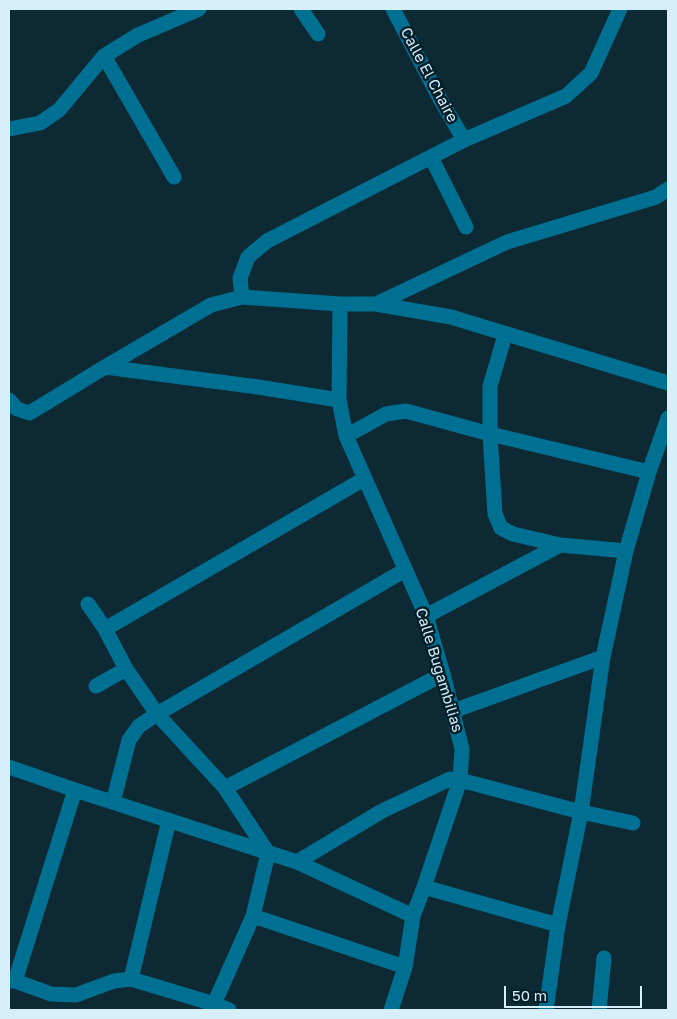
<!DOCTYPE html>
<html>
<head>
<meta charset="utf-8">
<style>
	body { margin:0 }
	#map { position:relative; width:677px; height:1019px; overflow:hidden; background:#0c2934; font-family:"Golos Text",sans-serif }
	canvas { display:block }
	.frame { position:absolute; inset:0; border:10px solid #d7effa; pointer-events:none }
	.scale { position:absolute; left:504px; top:986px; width:138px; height:22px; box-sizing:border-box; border:2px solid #d7effa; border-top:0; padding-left:6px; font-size:15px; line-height:18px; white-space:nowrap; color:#d7effa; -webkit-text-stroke:4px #031f2a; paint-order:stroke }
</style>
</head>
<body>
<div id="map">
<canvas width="677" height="1019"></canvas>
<div class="frame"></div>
<div class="scale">50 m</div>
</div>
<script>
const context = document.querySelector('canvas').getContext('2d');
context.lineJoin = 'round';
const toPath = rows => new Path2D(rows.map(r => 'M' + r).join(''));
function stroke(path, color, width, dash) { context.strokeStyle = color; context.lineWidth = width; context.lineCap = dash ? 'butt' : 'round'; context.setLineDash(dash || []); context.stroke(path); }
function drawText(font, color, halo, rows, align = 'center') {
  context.font = font + ' "Golos Text",sans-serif'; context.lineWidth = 5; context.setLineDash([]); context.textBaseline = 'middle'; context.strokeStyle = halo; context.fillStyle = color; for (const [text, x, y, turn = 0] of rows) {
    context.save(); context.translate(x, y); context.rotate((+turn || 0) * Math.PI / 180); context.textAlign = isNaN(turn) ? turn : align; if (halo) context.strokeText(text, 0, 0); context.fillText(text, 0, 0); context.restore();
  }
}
stroke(toPath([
	[301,9,318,34],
	[393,9,440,99,464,140],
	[104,56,174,177],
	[9,129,40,123,59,110,104,56,138,35,199,9],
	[431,157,466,227],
	[242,297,240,278,248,257,267,241,464,140,566,96,591,73,620,9],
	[340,304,339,400,346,436,426,616,443,674,462,749,460,780,424,887,413,916,405,967,391,1010],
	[376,304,507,242,656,197,668,189],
	[505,335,490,386,490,434,495,514,501,528,513,534,560,545],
	[105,367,258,387,339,400],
	[9,400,17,409,29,413,41,406,105,367,211,305,242,297,340,304,376,304,451,317,668,383],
	[346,436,386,414,406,411,490,434,649,472],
	[88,604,105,629,126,669,157,714,225,788,268,853,253,916,214,1004,212,1010],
	[426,616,560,545,626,551],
	[105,629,364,479],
	[96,686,126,669],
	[453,711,603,657],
	[9,767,75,790,297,862,413,916],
	[225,788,443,674],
	[113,802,129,740,139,726,157,714,405,570],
	[297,862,382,811,450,779,460,780,581,812,633,823],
	[424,887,558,925],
	[253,916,405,967],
	[131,979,169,820],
	[9,981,15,981,51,994,76,995,114,981,131,979,214,1004,229,1010],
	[15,981,75,790],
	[546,1010,558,925,581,812,603,657,626,551,649,472,668,418],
	[599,1010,604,958]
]), '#007092', 15);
drawText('15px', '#d7effa', '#031f2a', [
	["Calle El Chaire",429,75,62],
	["Calle Bugambilias",439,670,73]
]);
</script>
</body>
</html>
